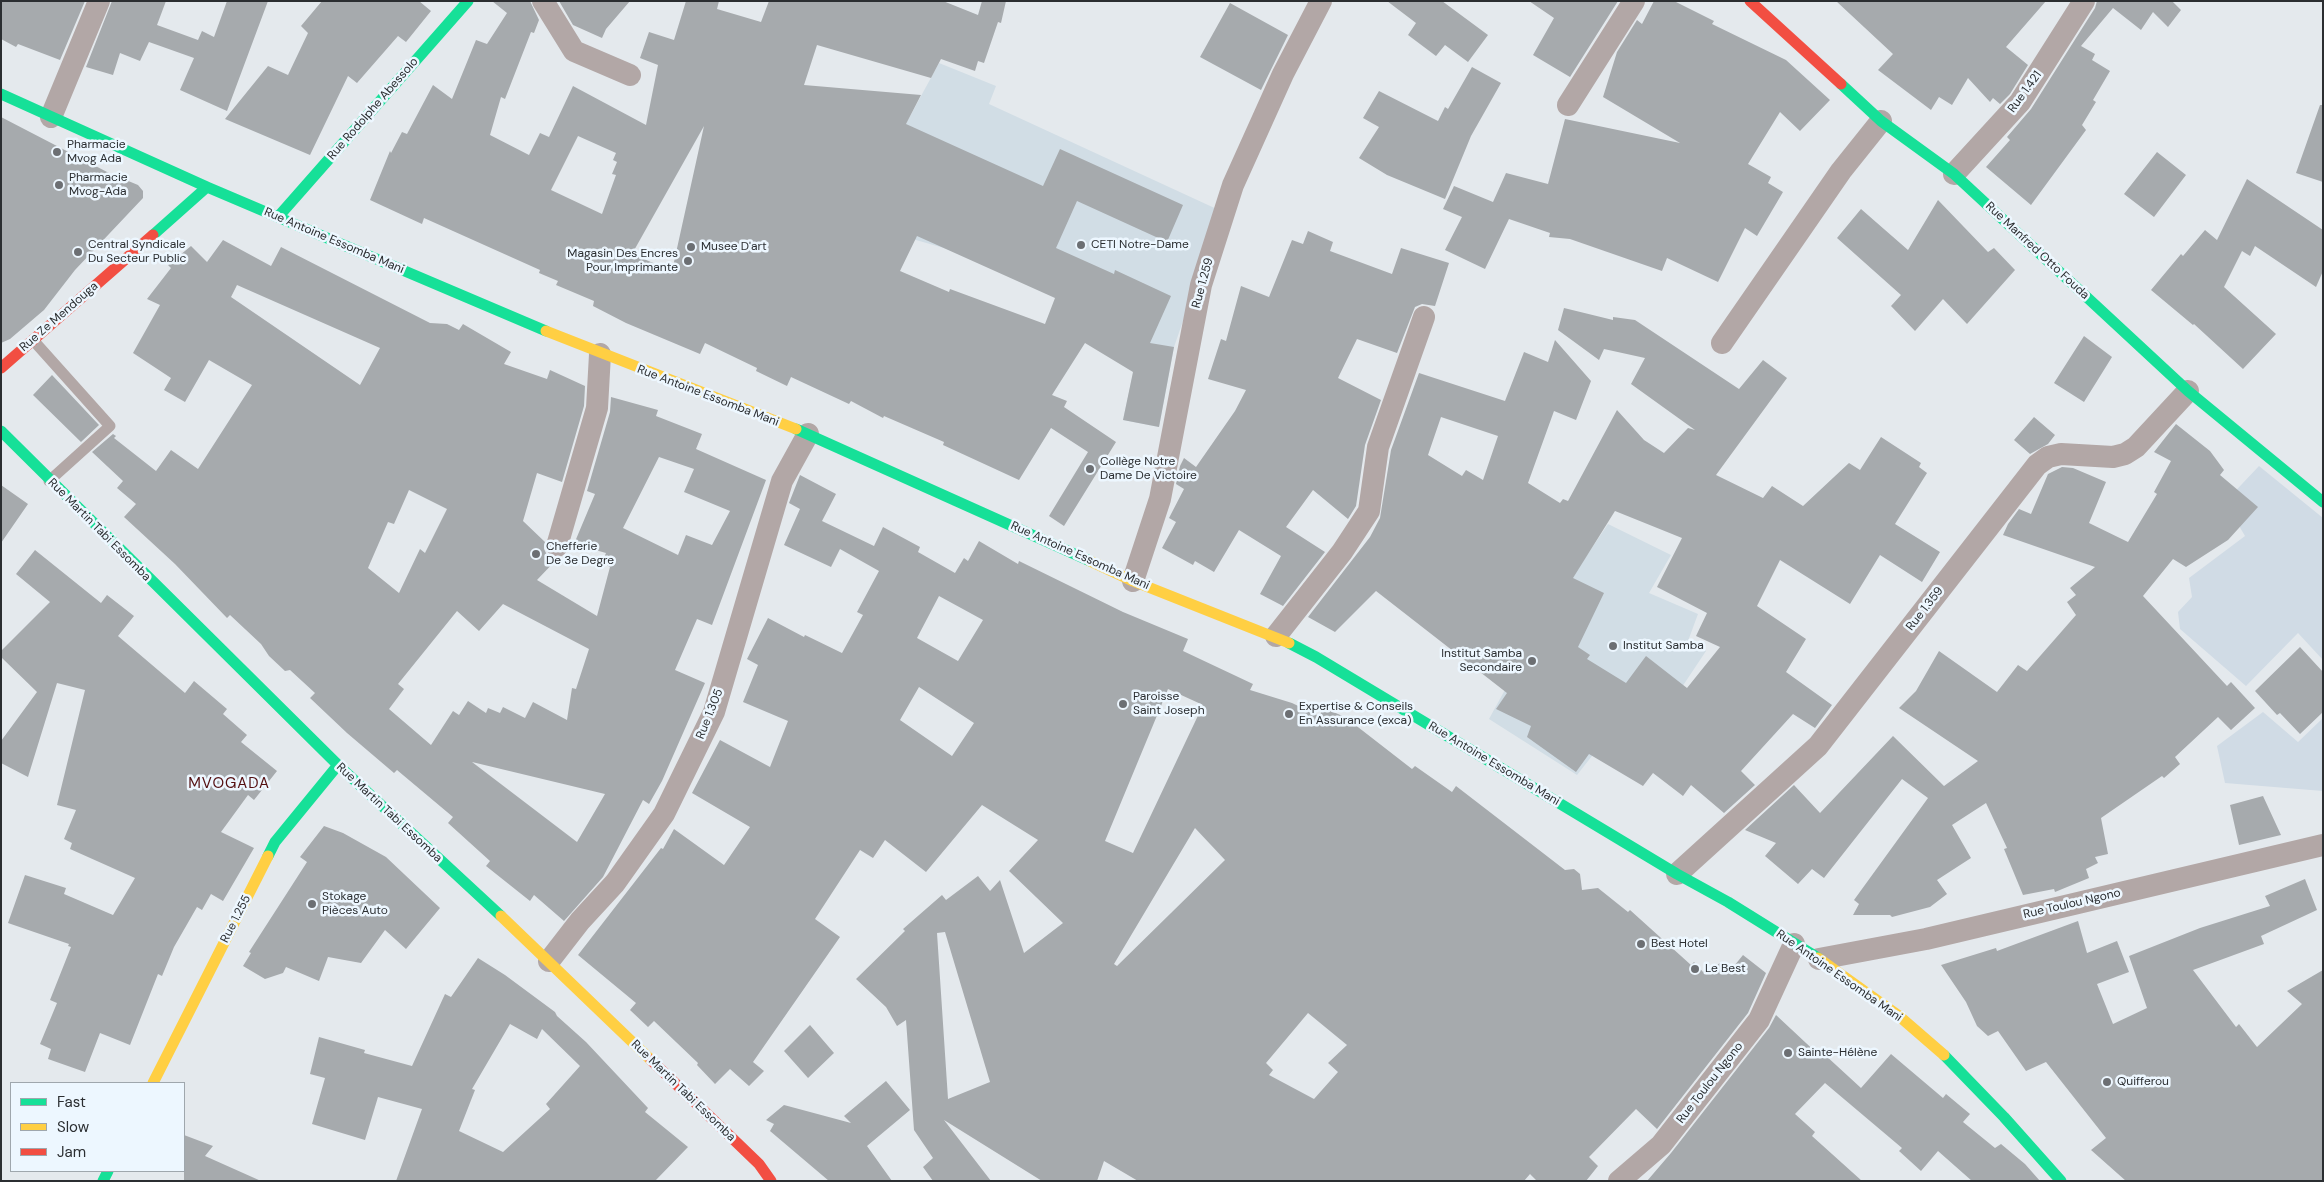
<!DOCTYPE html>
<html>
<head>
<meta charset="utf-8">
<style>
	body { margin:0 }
	#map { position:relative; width:2324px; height:1182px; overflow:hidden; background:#e4e9ed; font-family:"DM Sans",sans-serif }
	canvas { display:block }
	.frame { position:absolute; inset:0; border:2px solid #2b2e31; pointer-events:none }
	.legend { position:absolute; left:10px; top:1082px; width:175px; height:90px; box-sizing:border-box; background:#edf7ff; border:1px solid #9fa7ad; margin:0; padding:6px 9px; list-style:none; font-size:15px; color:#2b2e31 }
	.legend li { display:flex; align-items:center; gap:10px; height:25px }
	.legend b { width:25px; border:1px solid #9fa7ad }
</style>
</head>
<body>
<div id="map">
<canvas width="2324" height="1182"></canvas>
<div class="frame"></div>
<ul class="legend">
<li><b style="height:6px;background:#16e098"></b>Fast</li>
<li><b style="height:6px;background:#ffcf43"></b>Slow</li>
<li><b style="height:6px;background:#f24e42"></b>Jam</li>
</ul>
</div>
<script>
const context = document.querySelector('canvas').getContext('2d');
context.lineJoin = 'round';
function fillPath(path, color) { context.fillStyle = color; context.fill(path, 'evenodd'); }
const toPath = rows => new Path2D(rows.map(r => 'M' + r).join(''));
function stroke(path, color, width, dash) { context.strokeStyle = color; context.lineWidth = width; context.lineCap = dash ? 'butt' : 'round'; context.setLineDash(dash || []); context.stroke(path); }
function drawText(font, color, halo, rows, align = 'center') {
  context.font = font + ' "DM Sans",sans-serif'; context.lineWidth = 5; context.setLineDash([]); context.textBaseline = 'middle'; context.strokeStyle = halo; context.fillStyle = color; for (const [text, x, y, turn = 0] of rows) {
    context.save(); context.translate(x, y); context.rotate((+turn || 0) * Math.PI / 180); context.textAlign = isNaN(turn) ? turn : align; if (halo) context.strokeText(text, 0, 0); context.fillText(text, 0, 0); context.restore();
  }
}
fillPath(toPath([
	[939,63,996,86,989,104,1221,211,1174,347,1159,427,1123,420,1137,355,1155,330,944,248,860,224,878,175],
	[1608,524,1671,555,1649,593,1698,614,1688,641,1706,651,1664,714,1636,700,1577,775,1489,719,1542,622]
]), '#d1dde5');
fillPath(toPath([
	[2259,466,2323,518,2323,660,2298,633,2246,686,2180,629,2178,612,2192,597,2189,578,2245,536,2225,502],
	[2263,712,2298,742,2323,718,2323,791,2225,783,2217,746]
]), '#d0dbe5');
fillPath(toPath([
	[1,1,85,1,60,60,18,44,16,47,1,39],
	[112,1,166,1,157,25,198,40,202,31,214,37,227,1,268,1,227,111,180,90,194,58,149,42,140,61,120,53,113,75,86,67],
	[322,1,419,1,431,11,406,42,398,36,357,83,348,76,310,155,225,119,268,66,288,75,308,33,301,26],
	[492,1,530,1,539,20,534,33,531,32,505,99,501,97,490,135,529,155,540,133,549,137,573,86,646,125,658,65,640,58,649,32,674,40,686,1,719,1,717,9,761,22,769,1,943,1,978,15,982,1,1006,1,1001,23,998,22,984,63,978,61,975,71,941,59,931,78,817,45,804,85,921,95,906,124,1043,186,1060,149,1183,205,1167,242,1077,201,1056,248,1114,274,1115,270,1171,296,1150,343,1174,347,1159,427,1123,420,1133,372,1085,343,1052,395,1067,401,1064,407,1116,442,1064,526,1049,516,1088,452,1051,428,1019,480,943,445,944,442,884,416,883,418,851,401,849,404,791,377,787,386,756,371,757,368,705,343,700,354,626,323,593,306,594,301,556,285,558,281,539,273,540,270,424,218,422,224,370,200,390,151,391,153,402,132,407,134,433,85,452,99,476,40,487,44,507,13],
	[704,126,672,271,632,254],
	[578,136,616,153,613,160,617,162,612,174,616,175,602,214,551,190],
	[917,236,1055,298,1045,324,950,289,949,292,900,271],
	[559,1,630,1,606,29,602,38,573,25],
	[1387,1,1442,1,1488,35,1468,62,1445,45,1436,56,1408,35,1416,23],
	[1529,1,1618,1,1570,77,1533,55,1554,18],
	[1654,1,1674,1,1714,21,1712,24,1786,60,1830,100,1800,131,1780,112,1748,164,1771,177,1768,183,1783,192,1757,236,1745,228,1718,282,1667,258,1662,271,1570,239,1549,237,1550,233,1509,219,1485,269,1445,250,1462,217,1443,209,1454,186,1493,202,1506,173,1548,184,1565,119,1680,143,1603,97,1617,52,1637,20,1642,24],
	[1836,1,2046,1,2006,47,2028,65,2010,94,2000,104,1993,98,1990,102,1968,78,1952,105,1939,97,1931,110,1878,70,1893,54],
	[2097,1,2172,1,2181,10,2168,27,2153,12,2141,30,2113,8,2081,46,2095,54,2092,60,2110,71,2093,100,2096,102,2082,125,2086,130,2031,205,1986,167,2010,140,2007,137,2031,109,2095,8],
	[1230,3,1288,35,1261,90,1200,57],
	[1472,67,1501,83,1471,136,1445,199,1387,175,1359,158,1379,127,1363,118,1379,91,1438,121,1445,107,1448,109],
	[2320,105,2323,105,2323,182,2296,173],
	[1,117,109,173,138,185,143,191,143,198,75,270,44,310,10,339,1,343],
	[2157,152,2186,175,2154,217,2124,194],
	[2247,179,2323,230,2323,271,2316,287,2255,246,2250,256,2242,251,2224,287,2276,334,2243,369,2194,324,2193,325,2151,290,2181,254,2183,256,2205,230,2217,240],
	[1938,200,1988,252,1994,248,2015,270,1967,324,1943,299,1915,331,1891,306,1901,295,1837,238,1861,209,1908,250],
	[1308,231,1333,242,1330,251,1392,274,1401,248,1449,263,1435,306,1422,304,1415,307,1397,353,1357,339,1338,378,1381,400,1365,445,1356,506,1348,519,1313,490,1286,527,1325,552,1283,606,1260,594,1281,556,1239,530,1214,572,1195,561,1193,565,1162,548,1176,522,1169,518,1184,489,1176,484,1180,466,1184,458,1196,467,1235,411,1246,390,1208,379,1221,339,1226,341,1241,286,1269,297,1292,240,1303,244],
	[223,240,271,266,281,247,430,323,447,324,459,330,463,324,511,352,504,364,547,379,550,370,585,386,584,406,562,482,537,473,523,521,545,542,544,549,547,555,557,559,537,580,597,616,610,567,602,562,606,553,574,544,595,494,587,491,610,412,611,397,658,410,656,416,702,434,696,449,766,480,712,625,697,619,675,670,705,683,662,781,649,804,643,800,603,877,564,921,534,895,530,901,486,866,490,861,448,823,453,817,397,770,394,773,347,733,310,698,315,693,290,670,285,671,269,656,261,644,230,615,227,618,175,564,124,517,136,504,117,488,123,481,92,452,113,434,116,436,114,438,156,471,171,450,198,469,252,385,209,360,185,402,164,390,171,378,133,353,160,305,147,299,171,268,168,265,191,246,207,262],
	[237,285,380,348,360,385,231,297],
	[659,457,694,469,684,492,730,511,712,545,686,535,678,555,623,528],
	[409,490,447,509,425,553,420,549,399,593,368,568,388,522,394,524],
	[503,604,589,649,576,689,572,688,567,720,533,702,525,718,503,707,500,713,488,708,486,713,468,701,459,715,453,711,431,745,389,709,404,689,398,684,457,611,479,631],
	[472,762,605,794,577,842],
	[1564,308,1613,320,1613,317,1635,320,1739,389,1763,360,1787,378,1716,475,1763,498,1772,486,1803,506,1849,463,1860,470,1881,437,1921,463,1919,467,1927,473,1895,524,1940,552,1922,582,1880,555,1850,604,1780,560,1757,606,1806,639,1786,672,1832,705,1815,728,1793,714,1741,771,1755,785,1724,813,1691,785,1683,796,1653,773,1643,786,1589,754,1576,772,1527,737,1531,726,1496,709,1507,693,1376,591,1335,632,1308,617,1370,537,1380,518,1391,450,1419,373,1505,401,1524,352,1548,362,1555,340,1591,381,1576,420,1554,411,1528,483,1560,503,1563,499,1568,501,1617,410,1644,440,1664,453,1688,428,1695,430,1631,384,1645,358,1604,349,1599,360,1558,330],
	[1441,417,1498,436,1483,480,1466,470,1462,476,1428,455],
	[1615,511,1682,538,1657,587,1707,613,1696,636,1720,647,1687,688,1646,656,1626,683,1587,659,1590,655,1578,647,1604,593,1573,578],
	[2084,336,2112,357,2084,402,2054,383],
	[52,375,99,425,81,442,33,395],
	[2034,417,2055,435,2048,444,2030,454,2014,440],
	[2176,424,2210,451,2224,470,2220,475,2258,507,2228,540,2186,567,2173,559,2143,596,2227,686,2231,682,2255,708,2231,730,2218,717,2175,757,2180,764,2164,778,2162,776,2101,818,2108,854,2095,857,2098,863,2086,869,2089,878,2055,892,2054,889,2023,895,2004,849,2007,848,1986,803,1952,825,1971,858,1937,880,1947,894,1930,907,1892,917,1890,915,1853,915,1859,904,1854,900,1928,798,1902,779,1824,878,1812,869,1798,884,1765,856,1776,843,1745,830,1794,785,1820,813,1893,736,1944,786,1978,761,1899,708,1916,691,1939,651,1997,692,2018,665,2027,671,2076,615,2067,602,2076,595,2070,588,2095,567,2003,535,2008,524,2019,509,2031,514,2048,474,2062,467,2073,468,2106,482,2089,523,2128,542,2157,494,2154,492,2171,461,2154,452],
	[800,475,836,494,822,521,874,546,883,527,920,547,918,552,955,573,964,558,968,561,979,541,1018,564,1019,561,1123,612,1188,639,1183,651,1253,684,1250,690,1292,703,1319,716,1324,708,1345,717,1412,769,1415,766,1452,792,1456,786,1565,870,1574,869,1580,874,1582,890,1598,888,1628,912,1630,910,1691,965,1694,962,1703,972,1707,968,1710,971,1721,962,1730,971,1743,955,1766,973,1748,1013,1657,1129,1636,1109,1589,1157,1598,1166,1586,1181,1537,1181,1530,1174,1524,1181,1138,1181,1104,1161,1097,1181,1042,1181,944,1120,991,1181,933,1181,923,1167,933,1158,914,1130,906,1020,897,1026,886,1007,856,979,905,931,903,929,942,895,946,900,978,876,990,891,1000,880,1024,953,1063,923,1009,871,1038,840,982,805,926,872,885,840,873,858,860,850,815,919,840,937,753,1062,764,1071,749,1086,730,1069,715,1084,697,1065,698,1063,654,1021,648,1027,630,1010,636,1003,578,955,661,848,663,849,674,829,724,865,750,827,692,793,720,740,770,767,788,721,743,702,758,665,747,659,768,618,804,637,805,635,842,653,863,615,857,612,879,571,840,549,831,567,784,545,800,509,789,503],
	[939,596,983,620,958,661,917,638],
	[919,687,974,723,952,756,900,720],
	[1168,689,1203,705,1133,853,1105,841],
	[1195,828,1225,860,1117,966,1114,964],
	[945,932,990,1082,948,1099,937,933],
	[1308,1013,1347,1045,1328,1063,1338,1072,1314,1099,1269,1075,1273,1070,1266,1063],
	[1,485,28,504,1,543],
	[35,550,101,603,107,595,134,616,118,636,185,693,194,681,227,709,223,714,247,735,241,742,277,771,254,800,248,795,221,832,254,848,223,901,211,894,202,910,197,907,174,947,162,976,158,974,130,1045,100,1033,85,1072,48,1059,51,1049,40,1044,57,1003,50,1000,71,947,68,946,69,944,8,923,25,875,66,888,64,894,113,915,135,878,70,849,72,843,64,839,76,810,57,805,85,690,57,683,28,777,1,763,1,741,37,692,1,657,1,651,50,602,16,574],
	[2300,647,2323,672,2323,712,2300,734,2280,713,2277,715,2255,691],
	[2263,796,2281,835,2239,845,2230,805],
	[324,826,343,833,386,857,440,908,406,949,385,930,361,963,328,957,319,981,286,967,283,973,265,979,243,966,251,953,249,952,307,862,300,857],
	[2305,879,2317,910,2261,936,2264,944,2193,970,2236,1027,2239,1024,2257,1047,2302,1004,2287,991,2323,970,2323,1181,2126,1181,2091,1150,2106,1138,2046,1062,2026,1071,1998,1031,1988,1036,1977,1026,1966,1002,1941,965,1996,948,1997,951,2078,921,2087,953,2117,941,2129,972,2097,984,2113,1024,2147,1008,2129,956,2200,928,2270,906,2265,896],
	[478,958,505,975,555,1012,557,1016,586,1042,648,1108,645,1112,688,1147,655,1181,396,1181,422,1109,378,1097,365,1140,312,1124,325,1078,310,1074,319,1037,365,1050,364,1053,412,1066,445,994,451,997],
	[510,1024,537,1039,542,1029,580,1066,546,1104,550,1109,503,1152,459,1131,475,1090,472,1089],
	[1776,1015,1821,1057,1824,1054,1861,1088,1891,1054,1943,1098,1946,1094,1970,1114,1963,1122,1995,1148,2001,1144,2025,1164,2040,1181,1972,1181,1938,1151,1921,1171,1899,1151,1902,1148,1825,1083,1795,1114,1815,1132,1812,1136,1862,1181,1647,1181,1671,1153,1769,1028],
	[810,1025,834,1053,808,1078,784,1051],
	[886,1081,910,1110,867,1146,892,1181,829,1181,770,1131,774,1124,766,1120,784,1105,851,1123,844,1116],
	[184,1135,213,1146,205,1156,261,1181,184,1181]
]), '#a6aaad');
stroke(toPath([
	[33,340,110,426,49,481]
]), '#b2a7a6', 11);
stroke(toPath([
	[543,1,574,51,630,75],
	[1568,105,1634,1],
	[51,117,99,1],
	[1954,174,2020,102,2084,1],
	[1722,343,1841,171,1881,121],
	[557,546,597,408,600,354],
	[1133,581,1160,499,1201,285,1233,185,1283,74,1321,1],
	[1276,636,1342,552,1369,511,1378,447,1424,317],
	[1677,874,1818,746,2037,465,2048,457,2061,454,2113,457,2125,454,2136,447,2188,391],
	[1819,959,1926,939,2323,845],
	[549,961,580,921,615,883,664,814,714,712,782,481,808,434],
	[1619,1181,1661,1145,1759,1020,1794,944]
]), '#b2a7a6', 22);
stroke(toPath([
	[1841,84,1881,121,1954,174,2188,391,2323,502],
	[1,94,207,187,546,331],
	[278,217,468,1],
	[153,235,207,187],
	[796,429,1090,561],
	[1,431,338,765,501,916],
	[1289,643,1316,657,1677,874,1728,902,1818,958],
	[268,856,275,842,338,765],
	[1944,1055,2004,1117,2061,1181],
	[103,1181,108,1171]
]), '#16e098', 11);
stroke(toPath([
	[546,331,796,429],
	[1090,561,1133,581,1289,643],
	[501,916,651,1060],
	[1818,958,1899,1016,1944,1055],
	[153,1083,268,856]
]), '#ffcf43', 11);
stroke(toPath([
	[1750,1,1841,84],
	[1,368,153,235],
	[651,1060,759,1164,771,1181]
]), '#f24e42', 11);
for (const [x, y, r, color] of [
	[57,152,5,"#6c6f73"],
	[59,185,5,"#6c6f73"],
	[1081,245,5,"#6c6f73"],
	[691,247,5,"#6c6f73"],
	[78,252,5,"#6c6f73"],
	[688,261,5,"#6c6f73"],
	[1090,469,5,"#6c6f73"],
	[536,554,5,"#6c6f73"],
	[1613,646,5,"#6c6f73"],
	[1532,661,5,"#6c6f73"],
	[1123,704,5,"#6c6f73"],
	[1289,714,5,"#6c6f73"],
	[312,904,5,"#6c6f73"],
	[1641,944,5,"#6c6f73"],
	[1695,969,5,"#6c6f73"],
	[1788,1053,5,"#6c6f73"],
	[2107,1082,5,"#6c6f73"]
]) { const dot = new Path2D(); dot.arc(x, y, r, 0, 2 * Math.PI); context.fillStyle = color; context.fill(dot); stroke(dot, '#edf7ff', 2); }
drawText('12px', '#2b2e31', '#edf7ff', [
	["Rue 1.421",2025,92,-54],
	["Rue Rodolphe Abessolo",373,109,-49],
	["Rue Antoine Essomba Mani",334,241,23],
	["Rue Manfred Otto Fouda",2037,251,43],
	["Rue 1.259",1203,283,-75],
	["Rue Ze Mendouga",59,317,-41],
	["Rue Antoine Essomba Mani",708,396,21],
	["Rue Martin Tabi Essomba",99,530,45],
	["Rue Antoine Essomba Mani",1080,556,24],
	["Rue 1.359",1925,609,-52],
	["Rue 1.305",710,714,-68],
	["Rue Antoine Essomba Mani",1494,764,31],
	["Rue Martin Tabi Essomba",389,813,43],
	["Rue Toulou Ngono",2072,904,-13],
	["Rue 1.255",236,919,-63],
	["Rue Antoine Essomba Mani",1839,976,35],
	["Rue Toulou Ngono",1710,1083,-52],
	["Rue Martin Tabi Essomba",683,1091,44]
]);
drawText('12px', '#2b2e31', '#edf7ff', [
	["Pharmacie",67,145],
	["Mvog Ada",67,159],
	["Pharmacie",69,178],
	["Mvog-Ada",69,192],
	["Central Syndicale",88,245],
	["Du Secteur Public",88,259],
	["CETI Notre-Dame",1091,245],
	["Musee D'art",701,247],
	["Magasin Des Encres",678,254,"right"],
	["Pour Imprimante",678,268,"right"],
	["Collège Notre",1100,462],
	["Dame De Victoire",1100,476],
	["Chefferie",546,547],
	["De 3e Degre",546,561],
	["Institut Samba",1623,646],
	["Institut Samba",1522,654,"right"],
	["Secondaire",1522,668,"right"],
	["Paroisse",1133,697],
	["Saint Joseph",1133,711],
	["Expertise & Conseils",1299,707],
	["En Assurance (exca)",1299,721],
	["Stokage",322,897],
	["Pièces Auto",322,911],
	["Best Hotel",1651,944],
	["Le Best",1705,969],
	["Sainte-Hélène",1798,1053],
	["Quifferou",2117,1082]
], 'left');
context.letterSpacing = '1px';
drawText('15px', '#540f11', '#edf7ff', [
	["MVOGADA",229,784]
]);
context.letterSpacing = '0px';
</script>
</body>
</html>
